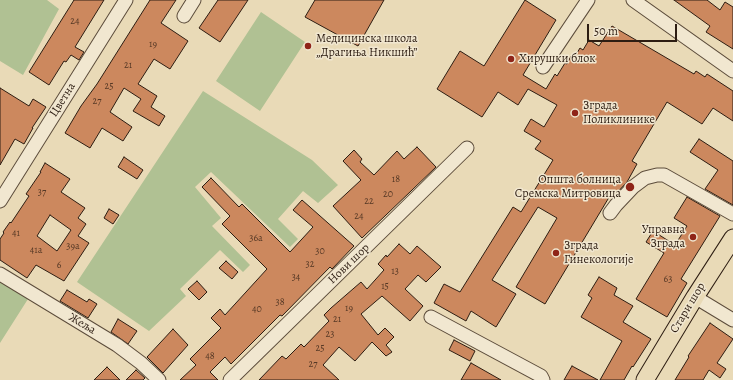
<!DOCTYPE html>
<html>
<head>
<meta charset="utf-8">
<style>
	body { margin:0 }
	#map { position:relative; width:733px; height:380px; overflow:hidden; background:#e9dab7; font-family:Alegreya,serif }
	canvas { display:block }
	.scale { position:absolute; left:587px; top:24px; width:90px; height:18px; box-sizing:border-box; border:2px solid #2d1d12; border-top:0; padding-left:5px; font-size:12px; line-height:14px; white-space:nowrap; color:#2d1d12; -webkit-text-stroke:3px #f1e7d0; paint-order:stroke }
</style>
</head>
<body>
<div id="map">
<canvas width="733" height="380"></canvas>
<div class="scale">50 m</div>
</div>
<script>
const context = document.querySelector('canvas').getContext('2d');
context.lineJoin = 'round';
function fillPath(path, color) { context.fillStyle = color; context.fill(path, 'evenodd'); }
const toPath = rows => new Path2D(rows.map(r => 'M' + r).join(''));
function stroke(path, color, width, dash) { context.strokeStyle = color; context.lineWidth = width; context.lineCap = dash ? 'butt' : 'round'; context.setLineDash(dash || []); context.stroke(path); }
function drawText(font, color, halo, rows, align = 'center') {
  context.font = font + ' Alegreya,serif'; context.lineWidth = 3; context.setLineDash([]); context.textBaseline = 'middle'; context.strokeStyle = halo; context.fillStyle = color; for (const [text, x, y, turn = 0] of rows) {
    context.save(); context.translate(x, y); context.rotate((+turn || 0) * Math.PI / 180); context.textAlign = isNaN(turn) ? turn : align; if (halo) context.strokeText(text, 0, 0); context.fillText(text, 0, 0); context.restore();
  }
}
fillPath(toPath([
	[0,0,47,0,59,9,23,75,0,61],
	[261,12,305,42,260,111,216,81],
	[203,91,312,160,338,185,318,203,303,191,278,219,298,239,290,247,211,172,195,187,221,218,212,226,250,265,243,272,220,250,180,289,186,296,149,331,77,282],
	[0,275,28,299,0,343]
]), '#b0c193');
const building = toPath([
	[74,0,104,0,75,47,84,52,79,60,71,55,66,62,64,61,49,85,29,72,74,0],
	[150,0,176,0,161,23,188,41,170,69,154,59,138,84,157,96,151,107,165,116,159,126,133,111,141,99,124,88,110,112,132,127,123,141,102,128,90,148,65,133,81,106,97,84,150,0],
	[218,0,248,0,220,42,199,28,218,0],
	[315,0,384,0,358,46,305,17,315,0],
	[525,0,556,20,523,75,546,89,555,74,557,76,565,63,567,64,571,56,574,58,580,48,583,50,589,40,599,46,612,26,694,74,696,71,705,77,707,74,733,91,733,121,713,108,702,124,667,102,632,161,637,164,627,182,614,196,611,194,545,304,516,287,557,218,538,207,492,280,516,294,496,327,471,311,466,321,434,303,444,284,460,292,513,207,521,212,553,160,535,149,541,141,524,131,531,119,544,127,557,105,528,89,518,105,498,92,482,117,437,89,460,51,484,66,525,0],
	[674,0,707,0,720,10,725,2,733,7,733,49,706,32,710,26,674,0],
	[0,88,29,106,33,99,46,107,32,128,33,128,24,144,15,139,0,165,0,88],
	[699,139,733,161,733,205,705,189,718,170,690,152,699,139],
	[417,147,436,167,362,238,333,206,361,180,343,161,354,150,362,159,360,162,374,175,397,151,404,159,417,147],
	[124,157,143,170,137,179,118,167,124,157],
	[45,163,70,179,61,192,85,208,78,218,86,224,78,236,89,243,64,281,36,265,27,278,0,260,0,239,4,233,3,232,10,222,11,223,29,196,26,194,41,172,40,172,45,163],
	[50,215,71,230,57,251,37,236,50,215],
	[211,178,239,207,242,204,290,252,313,227,293,210,302,200,354,246,332,269,330,267,282,316,280,315,231,364,225,357,210,372,218,380,180,380,196,365,190,359,221,328,211,318,220,309,225,315,267,269,222,224,230,216,202,187,211,178],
	[687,197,720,216,681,279,687,283,667,317,636,299,664,253,646,242,653,231,675,245,687,226,674,218,687,197],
	[109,209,119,215,113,224,104,218,109,209],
	[399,244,410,254,417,246,441,267,426,282,418,275,405,289,423,306,410,321,382,296,361,314,378,335,385,328,394,337,386,345,392,352,386,356,372,342,355,361,339,347,323,365,339,380,259,380,282,356,286,359,301,344,304,347,329,321,324,315,331,308,361,282,367,289,384,270,378,264,386,255,387,257,399,244],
	[226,261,238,272,232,279,219,268,226,261],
	[599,277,617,288,614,295,633,306,623,322,651,339,633,367,632,366,624,380,600,380,622,341,581,317,592,298,588,295,599,277],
	[197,281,207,292,199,300,188,289,197,281],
	[67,290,87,302,89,299,97,304,88,318,60,301,67,290],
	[118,319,137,331,128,344,111,332,118,319],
	[710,323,733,339,717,363,726,369,720,378,709,370,703,380,675,380,689,357,688,356,710,323],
	[173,329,188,345,163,373,147,357,173,329],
	[454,340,475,351,470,361,449,350,454,340],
	[471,363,501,380,461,380,471,363],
	[572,366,598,380,564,380,572,366],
	[107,367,120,380,94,380,107,367],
	[136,370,145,378,143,380,126,380,136,370]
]);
fillPath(building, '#cc885e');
stroke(building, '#2d1d12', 1);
const minor = toPath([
	[633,0,733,71],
	[184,16,194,0],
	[543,67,588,0],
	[0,201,126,0],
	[610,213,616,205,633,187,645,178,657,175,664,175,733,214],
	[0,274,117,345,141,363,159,380],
	[695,297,733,320],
	[431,317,541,376,543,380],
	[230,380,467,148]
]);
const major = toPath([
	[645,380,695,297,733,238]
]);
stroke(minor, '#5c4c3b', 15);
stroke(major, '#2d1d12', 19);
stroke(minor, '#f1e7d0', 13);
stroke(major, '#e9dab7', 17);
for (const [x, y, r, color] of [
	[308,46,4,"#8f2418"],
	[511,59,4,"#8f2418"],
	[575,113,4,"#8f2418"],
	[630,187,5,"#8f2418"],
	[693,237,4,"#8f2418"],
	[556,253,4,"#8f2418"]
]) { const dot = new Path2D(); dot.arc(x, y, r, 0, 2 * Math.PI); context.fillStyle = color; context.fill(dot); stroke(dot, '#f1e7d0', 1.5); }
drawText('10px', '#553825', null, [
	["24",75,22],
	["19",153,45],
	["21",128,66],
	["25",109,87],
	["27",97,102],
	["18",396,180],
	["37",42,193],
	["20",388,195],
	["22",369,202],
	["24",359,217],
	["41",16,234],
	["36a",256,239],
	["39a",73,247],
	["41a",36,251],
	["30",320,252],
	["32",310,265],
	["6",59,266],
	["13",395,272],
	["34",296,278],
	["63",668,280],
	["15",385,287],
	["38",280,303],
	["19",349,309],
	["40",257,310],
	["21",337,320],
	["23",330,335],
	["25",320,349],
	["48",210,357],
	["27",313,365]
]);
drawText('12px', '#2d1d12', '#f1e7d0', [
	["Медицинска школа",316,39],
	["„Драгиња Никшић”",316,53],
	["Хирушки блок",519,59],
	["Зграда",583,106],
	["Поликлинике",583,120],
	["Општа болница",621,180,"right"],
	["Сремска Митровица",621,194,"right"],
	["Управна",685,230,"right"],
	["Зграда",685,244,"right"],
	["Зграда",564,246],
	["Гинекологије",564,260]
], 'left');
drawText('12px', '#2d1d12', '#f1e7d0', [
	["Цветна",63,100,-58],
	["Нови шор",349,264,-44],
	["Стари шор",688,308,-59],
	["Жеља",82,324,31]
]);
</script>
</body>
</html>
